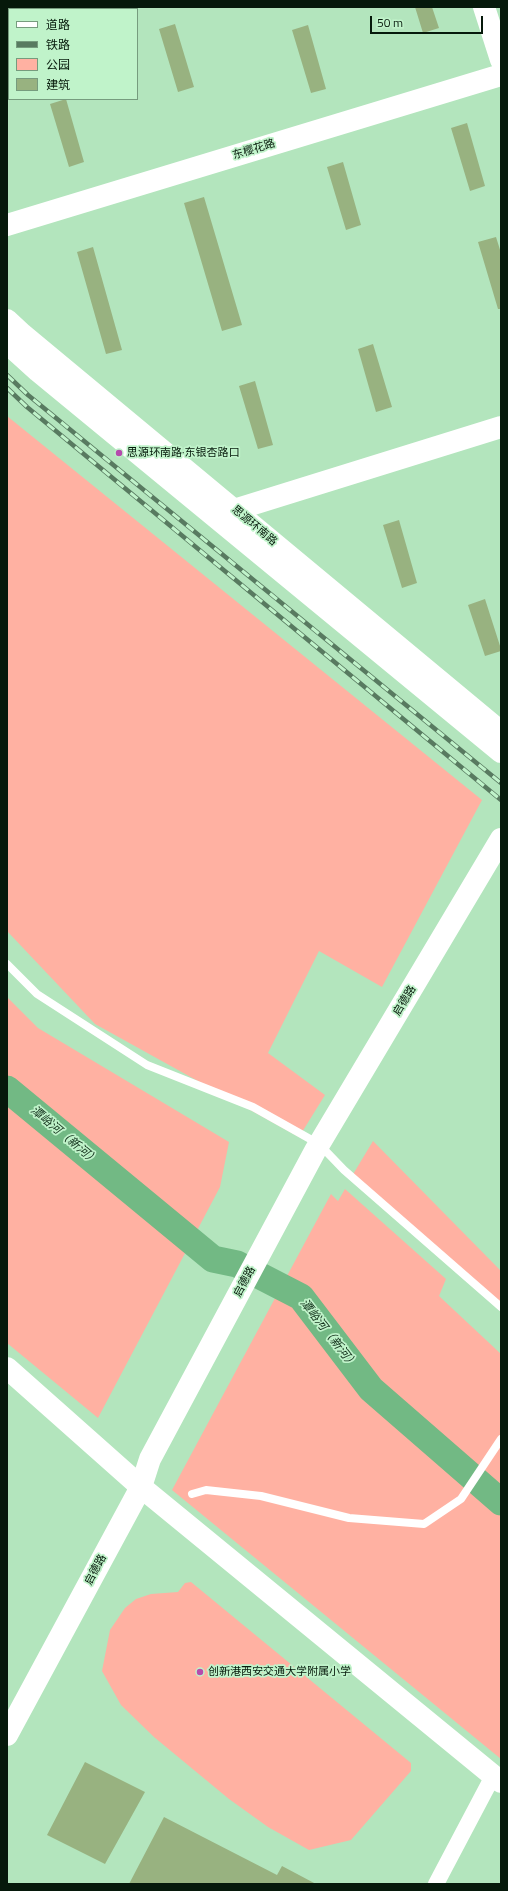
<!DOCTYPE html>
<html>
<head>
<meta charset="utf-8">
<style>
	body { margin:0 }
	#map { position:relative; width:508px; height:1891px; overflow:hidden; background:#b3e5bd; font-family:"Titillium Web","Noto Sans SC",sans-serif }
	canvas { display:block }
	.frame { position:absolute; inset:0; border:8px solid #06190b; pointer-events:none }
	.legend { position:absolute; left:8px; top:8px; width:130px; height:92px; box-sizing:border-box; background:#c0f3ca; border:1px solid #769c7e; margin:0; padding:5px 7px; list-style:none; font-size:12px; color:#06190b }
	.legend li { display:flex; align-items:center; gap:8px; height:20px }
	.legend b { width:20px; border:1px solid #769c7e }
	.scale { position:absolute; left:370px; top:16px; width:113px; height:18px; box-sizing:border-box; border:2px solid #06190b; border-top:0; padding-left:5px; font-size:12px; line-height:14px; white-space:nowrap; color:#06190b; -webkit-text-stroke:3px #c0f3ca; paint-order:stroke }
</style>
</head>
<body>
<div id="map">
<canvas width="508" height="1891"></canvas>
<div class="frame"></div>
<ul class="legend">
<li><b style="height:5px;background:#fff"></b>道路</li>
<li><b style="height:5px;background:#587a60"></b>铁路</li>
<li><b style="height:11px;background:#ffb1a2"></b>公园</li>
<li><b style="height:11px;background:#98b280"></b>建筑</li>
</ul>
<div class="scale">50 m</div>
</div>
<script>
const context = document.querySelector('canvas').getContext('2d');
context.lineJoin = 'round';
function fillPath(path, color) { context.fillStyle = color; context.fill(path, 'evenodd'); }
const toPath = rows => new Path2D(rows.map(r => 'M' + r).join(''));
function stroke(path, color, width, dash) { context.strokeStyle = color; context.lineWidth = width; context.lineCap = dash ? 'butt' : 'round'; context.setLineDash(dash || []); context.stroke(path); }
function drawText(font, color, halo, rows, align = 'center') {
  context.font = font + ' "Titillium Web","Noto Sans SC",sans-serif'; context.lineWidth = 3.5; context.setLineDash([]); context.textBaseline = 'middle'; context.strokeStyle = halo; context.fillStyle = color; for (const [text, x, y, turn = 0] of rows) {
    context.save(); context.translate(x, y); context.rotate((+turn || 0) * Math.PI / 180); context.textAlign = isNaN(turn) ? turn : align; if (halo) context.strokeText(text, 0, 0); context.fillText(text, 0, 0); context.restore();
  }
}
fillPath(toPath([
	[7,7,126,7,119,9,9,9,9,45,7,45],
	[7,416,482,800,382,987,319,951,268,1053,325,1095,299,1137,95,1024,7,931],
	[7,997,38,1028,229,1142,220,1187,98,1418,7,1343],
	[373,1141,501,1271,501,1308,352,1176],
	[345,1189,446,1279,439,1296,501,1354,501,1759,172,1490,331,1194,338,1201],
	[191,1582,411,1763,411,1771,351,1840,309,1850,268,1827,229,1799,154,1737,121,1705,102,1671,110,1630,125,1608,136,1599,151,1594,178,1592,185,1583]
]), '#ffb1a2');
stroke(toPath([
	[7,1089,213,1259,237,1264,301,1297,371,1389,501,1502]
]), '#72b984', 27);
fillPath(toPath([
	[415,7,432,7,439,28,423,33],
	[175,24,194,87,178,92,159,29],
	[308,25,326,89,311,93,292,30],
	[66,99,84,162,69,167,50,104],
	[467,123,485,186,470,191,451,128],
	[343,162,361,225,346,230,327,167],
	[204,197,242,325,222,331,184,203],
	[496,237,501,253,501,309,498,309,478,242],
	[93,247,122,350,106,354,77,252],
	[373,344,392,407,376,412,358,349],
	[255,381,273,445,258,449,239,386],
	[399,520,417,583,402,588,383,525],
	[485,599,501,649,501,651,485,656,468,605],
	[85,1762,145,1792,105,1864,47,1835],
	[164,1817,277,1875,282,1866,316,1884,129,1884]
]), '#98b280');
stroke(toPath([
	[7,964,37,994,147,1065,253,1107,319,1144,344,1170,501,1307],
	[192,1494,206,1490,261,1496,349,1518,424,1524,461,1499,501,1439]
]), '#fff', 8);
stroke(toPath([
	[436,1884,493,1776]
]), '#fff', 16);
stroke(toPath([
	[484,7,501,60],
	[7,225,501,75],
	[7,320,22,334,501,732],
	[7,343,38,371,501,752],
	[226,518,234,510,501,427],
	[7,1368,141,1487,501,1782],
	[7,1735,141,1487,150,1459,315,1151,501,839]
]), '#fff', 22);
const rail = toPath([
	[7,375,28,395,501,783],
	[7,388,27,407,501,800]
]);
stroke(rail, '#587a60', 4.5);
stroke(rail, '#c0f3ca', 3, [9]);
for (const [x, y, r, color] of [
	[119,453,4,"#b54bad"],
	[200,1672,4,"#b54bad"]
]) { const dot = new Path2D(); dot.arc(x, y, r, 0, 2 * Math.PI); context.fillStyle = color; context.fill(dot); stroke(dot, '#c0f3ca', 1.5); }
drawText('11px', '#06190b', '#c0f3ca', [
	["东樱花路",254,150,-17],
	["思源环南路",254,526,40],
	["启德路",405,1001,-59],
	["启德路",245,1282,-62],
	["启德路",96,1570,-62]
]);
drawText('11px', '#06190b', '#c0f3ca', [
	["思源环南路·东银杏路口",127,453],
	["创新港西安交通大学附属小学",208,1672]
], 'left');
drawText('italic 12px', '#12301b', '#c0f3ca', [
	["潭峪河（新河）",64,1136,40],
	["潭峪河（新河）",328,1334,52]
]);
</script>
</body>
</html>
